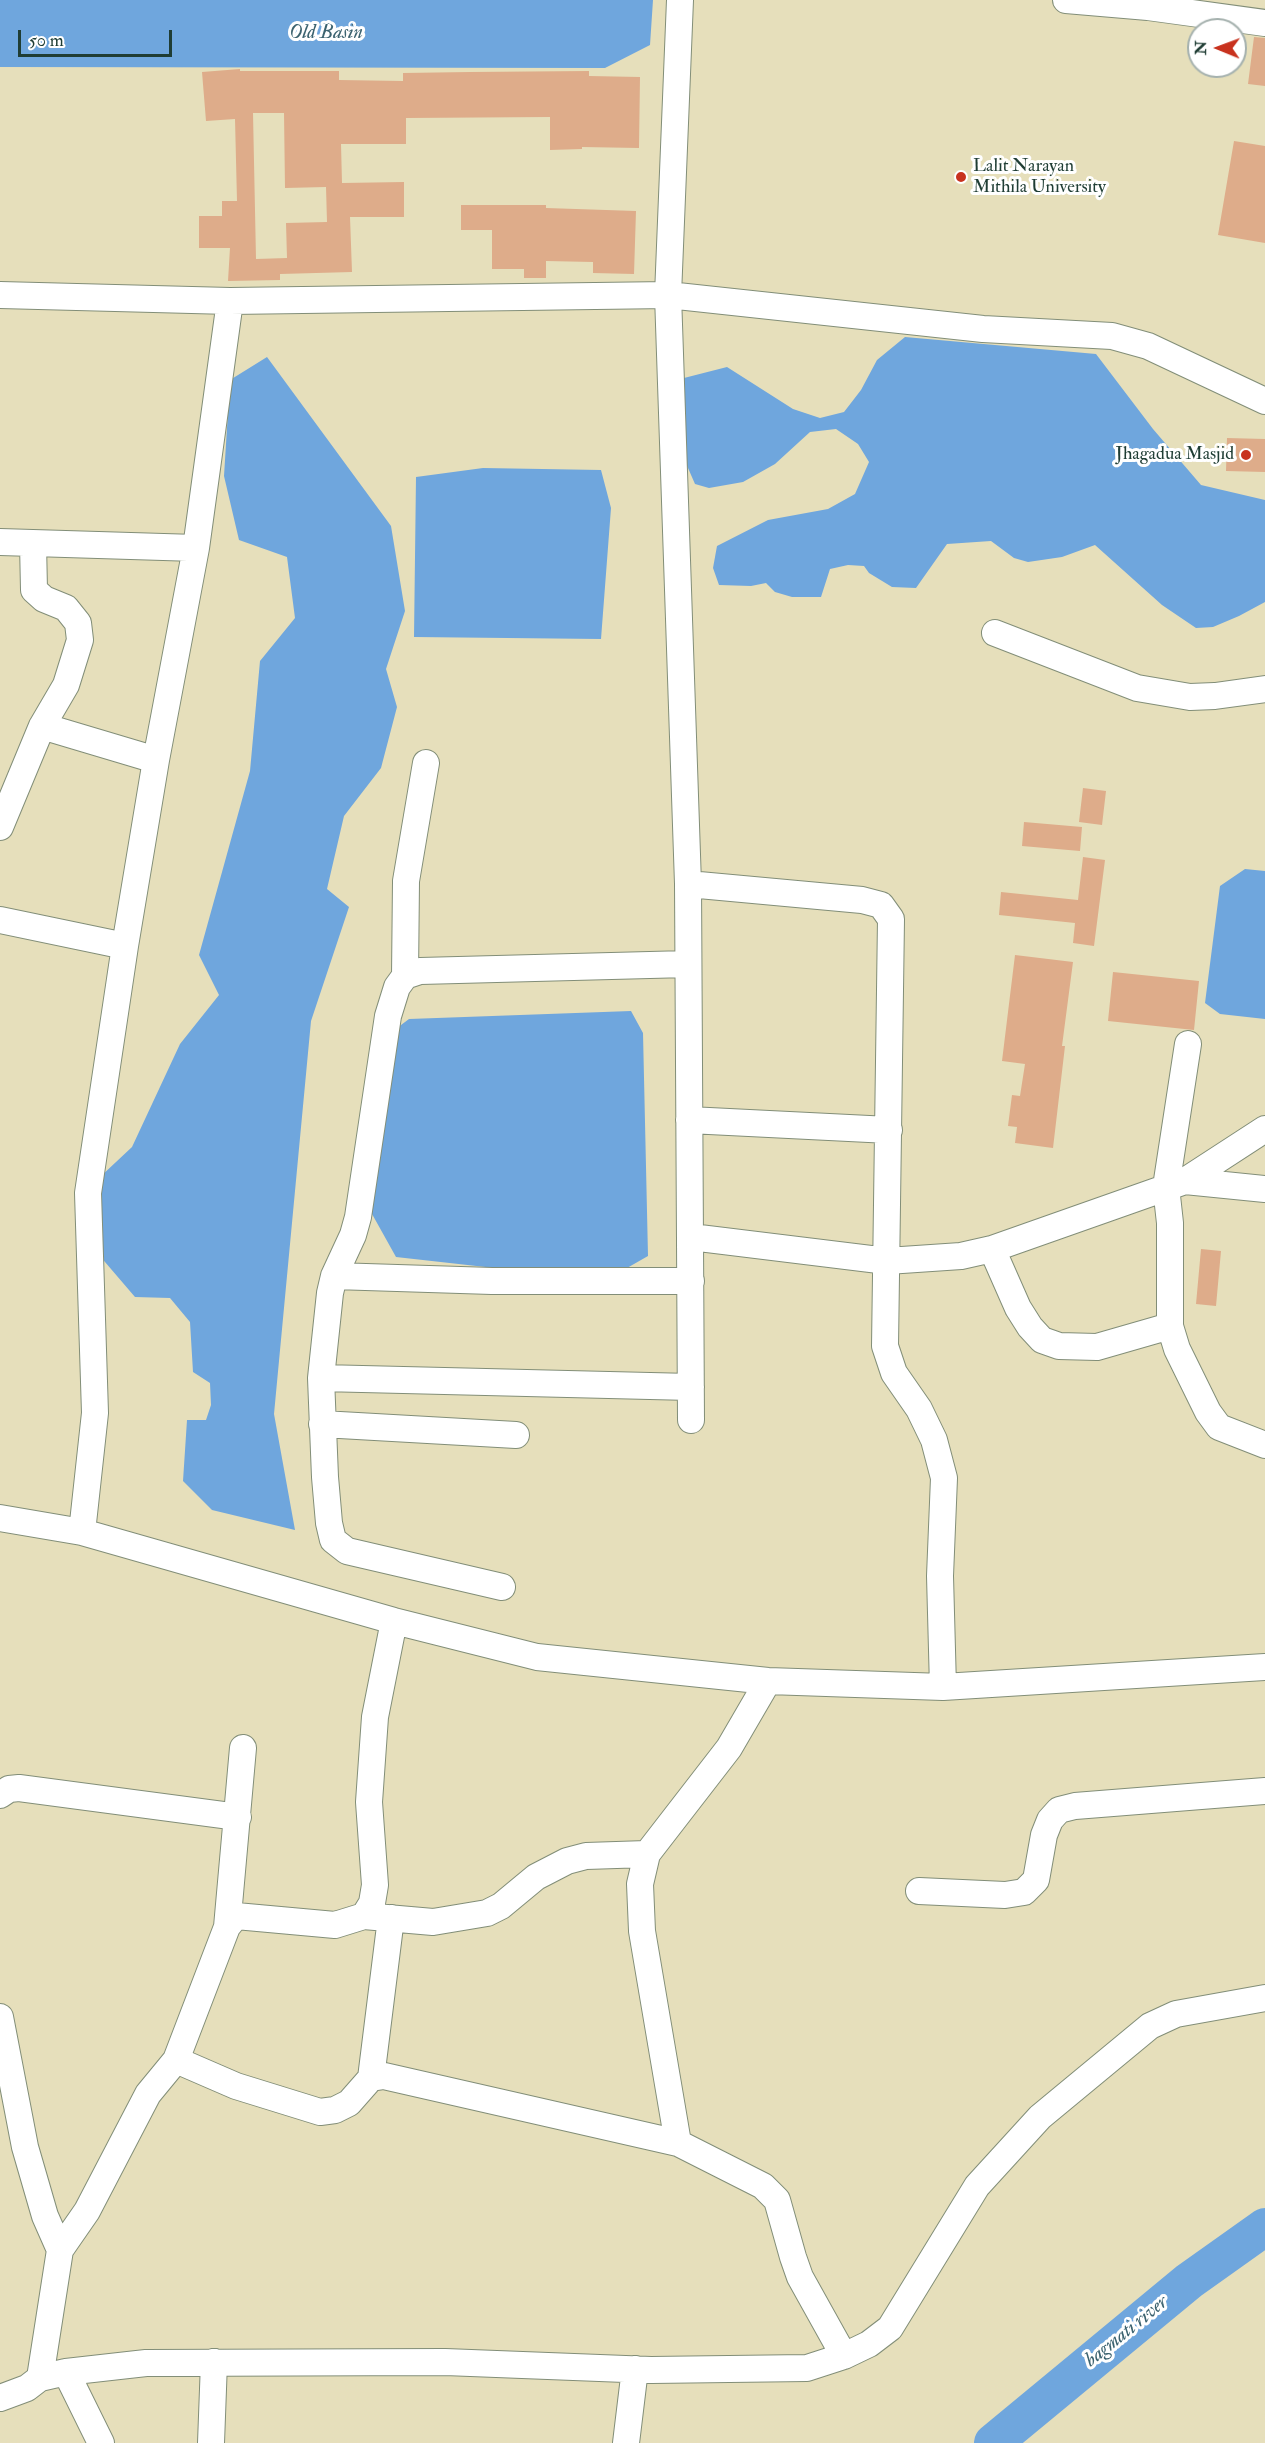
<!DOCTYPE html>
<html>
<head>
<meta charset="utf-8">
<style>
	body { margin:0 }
	#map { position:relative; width:1265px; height:2443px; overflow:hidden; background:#e6dfbb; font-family:"IM FELL Double Pica",serif }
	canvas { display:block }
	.north { position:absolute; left:1187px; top:18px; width:60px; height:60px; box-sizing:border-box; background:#fff; border:2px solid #a5b1ae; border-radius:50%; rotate:271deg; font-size:16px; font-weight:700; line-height:24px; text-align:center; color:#1f3d34 }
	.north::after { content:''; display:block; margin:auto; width:21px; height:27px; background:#c8321e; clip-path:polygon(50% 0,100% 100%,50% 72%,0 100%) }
	.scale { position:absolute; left:18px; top:30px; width:154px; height:27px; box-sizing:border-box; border:3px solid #1f3d34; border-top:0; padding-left:8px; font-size:18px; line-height:21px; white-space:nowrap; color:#1f3d34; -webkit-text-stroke:4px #fff; paint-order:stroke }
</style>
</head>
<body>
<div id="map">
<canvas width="1265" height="2443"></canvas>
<div class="north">N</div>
<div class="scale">50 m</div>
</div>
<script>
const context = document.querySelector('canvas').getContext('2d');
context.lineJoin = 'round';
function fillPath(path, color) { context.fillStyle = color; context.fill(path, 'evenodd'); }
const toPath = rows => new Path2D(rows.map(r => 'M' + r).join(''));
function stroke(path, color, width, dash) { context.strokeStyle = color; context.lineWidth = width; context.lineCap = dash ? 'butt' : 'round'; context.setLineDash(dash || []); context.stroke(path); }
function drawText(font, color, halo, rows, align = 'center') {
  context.font = font + ' "IM FELL Double Pica",serif'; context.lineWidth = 6; context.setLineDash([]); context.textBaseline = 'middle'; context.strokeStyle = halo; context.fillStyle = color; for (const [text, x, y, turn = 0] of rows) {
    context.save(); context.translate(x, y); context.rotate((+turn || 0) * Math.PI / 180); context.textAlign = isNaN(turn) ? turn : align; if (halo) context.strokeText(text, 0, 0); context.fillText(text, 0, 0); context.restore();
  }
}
fillPath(toPath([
	[0,0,653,0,650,45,605,68,0,67],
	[905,337,1096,354,1153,429,1201,485,1265,500,1265,602,1239,616,1213,627,1196,628,1162,605,1095,545,1062,557,1028,562,1014,558,991,541,947,544,916,588,892,587,869,573,864,566,848,565,830,569,821,597,792,597,775,592,766,583,751,586,719,585,713,568,717,546,768,520,828,509,855,494,869,462,858,444,836,429,810,432,775,464,743,482,709,488,695,484,681,452,679,420,684,378,727,367,793,409,820,418,844,412,861,390,877,360],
	[267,357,391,526,405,611,386,669,397,707,381,768,344,816,327,889,349,907,311,1021,274,1414,295,1530,212,1510,183,1481,187,1420,206,1420,211,1405,210,1383,193,1372,190,1322,170,1298,135,1297,99,1255,100,1177,132,1147,180,1044,219,995,199,955,250,771,260,661,295,618,287,557,239,540,224,476,230,380],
	[483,468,601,470,611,508,601,639,414,637,416,477],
	[1245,869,1265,871,1265,1019,1220,1014,1205,1003,1220,886],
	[631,1011,643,1033,648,1256,627,1268,530,1272,396,1257,367,1205,397,1028,409,1019]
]), '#6fa6dd');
stroke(toPath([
	[993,2443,1189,2281,1265,2227]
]), '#6fa6dd', 38);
fillPath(toPath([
	[1254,37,1265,38,1265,86,1248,84],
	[240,69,240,71,339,71,339,80,403,81,403,73,470,72,589,71,589,76,640,77,639,148,582,147,582,149,550,150,550,117,406,118,406,144,341,144,342,183,404,182,404,217,350,217,352,272,280,274,280,280,228,281,230,248,199,248,199,216,222,216,222,201,237,201,235,119,206,121,202,72],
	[253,113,284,113,285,188,326,187,327,222,286,223,287,258,256,259],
	[1234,141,1265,146,1265,243,1218,235],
	[461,205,546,205,546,208,636,211,634,274,593,273,593,262,546,261,546,278,524,278,524,269,492,269,492,230,461,230],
	[1227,438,1265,439,1265,472,1226,471],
	[1083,788,1106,791,1102,825,1079,822],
	[1024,822,1082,827,1080,851,1022,846],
	[1083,857,1105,860,1094,946,1073,943,1075,923,999,915,1001,892,1078,900],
	[1015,955,1073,962,1062,1046,1065,1046,1053,1148,1015,1143,1017,1127,1008,1126,1012,1095,1020,1096,1025,1064,1002,1061],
	[1113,972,1199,981,1194,1030,1108,1021],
	[1201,1249,1221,1251,1216,1306,1196,1304]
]), '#deac8a');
const minor = toPath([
	[680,0,668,295,688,884,691,1420],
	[1066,0,1148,7,1265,23],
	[0,295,230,301,668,295,983,329,1112,336,1148,346,1265,401],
	[0,542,196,548],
	[995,633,1137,688,1190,697,1215,696,1265,689],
	[42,726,156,760],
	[0,827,42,726,66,685,80,640,78,623,66,608,44,599,34,590,33,543],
	[688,884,862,900,881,905,891,919,885,1346,894,1373,919,1409,934,1440,944,1478,940,1576,943,1687],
	[0,920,125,946],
	[405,976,406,881,426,763],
	[1188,1044,1166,1187,1170,1223,1170,1326,1177,1349,1208,1412,1219,1427,1265,1445],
	[689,1120,889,1130],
	[1185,1181,1265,1189],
	[691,1237,887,1261,961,1256,992,1249,1185,1181,1265,1129],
	[992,1249,1018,1308,1030,1327,1042,1340,1059,1346,1097,1347,1170,1326],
	[334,1276,492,1281,691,1281],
	[321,1378,691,1387],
	[322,1424,516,1435],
	[0,1518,82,1532,394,1621,537,1657,768,1681,943,1687,1265,1667],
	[82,1532,95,1413,88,1193,125,946,156,760,196,548,230,301],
	[502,1587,347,1551,333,1540,329,1523,325,1477,321,1378,330,1293,334,1276,353,1235,358,1217,388,1016,397,987,405,976,420,971,688,964],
	[0,1795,9,1789,19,1788,238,1817],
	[919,1891,1005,1895,1024,1892,1036,1880,1044,1835,1050,1820,1059,1810,1075,1806,1265,1791],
	[364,1916,433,1922,487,1913,501,1906,536,1877,567,1861,586,1856,647,1854],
	[227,1927,243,1748],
	[0,2017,25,2147,45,2216,60,2250,40,2378,27,2388,0,2398],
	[176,2060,236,2086,320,2112,335,2110,349,2103,371,2078,384,2076,678,2143,763,2186,777,2200,793,2257,800,2277,844,2356],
	[371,2078,391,1918],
	[678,2143,642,1931,640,1884,647,1854,729,1748,768,1681],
	[60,2250,87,2211,148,2094,176,2060,227,1927,236,1916,335,1925,364,1916,372,1903,375,1885,369,1802,375,1717,394,1621],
	[66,2372,101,2443],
	[40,2378,66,2372,146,2363,445,2362,651,2370,807,2368,844,2356,869,2344,890,2328,977,2186,1040,2117,1150,2026,1176,2014,1265,1998],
	[211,2443,214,2362],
	[626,2443,635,2369]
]);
stroke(minor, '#828e78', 28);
stroke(minor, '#fff', 26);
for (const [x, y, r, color] of [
	[961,177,6,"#c8321e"],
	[1246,455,6,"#c8321e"]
]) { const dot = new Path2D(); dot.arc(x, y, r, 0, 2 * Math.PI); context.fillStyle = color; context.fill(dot); stroke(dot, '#fff', 2); }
drawText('18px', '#1f3d34', '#fff', [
	["Lalit Narayan",973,167],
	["Mithila University",973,188],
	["Jhagadua Masjid",1234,455,"right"]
], 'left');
drawText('italic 20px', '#3b626f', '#fff', [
	["Old Basin",326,34],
	["bagmati river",1127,2332,-39]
]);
</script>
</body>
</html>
